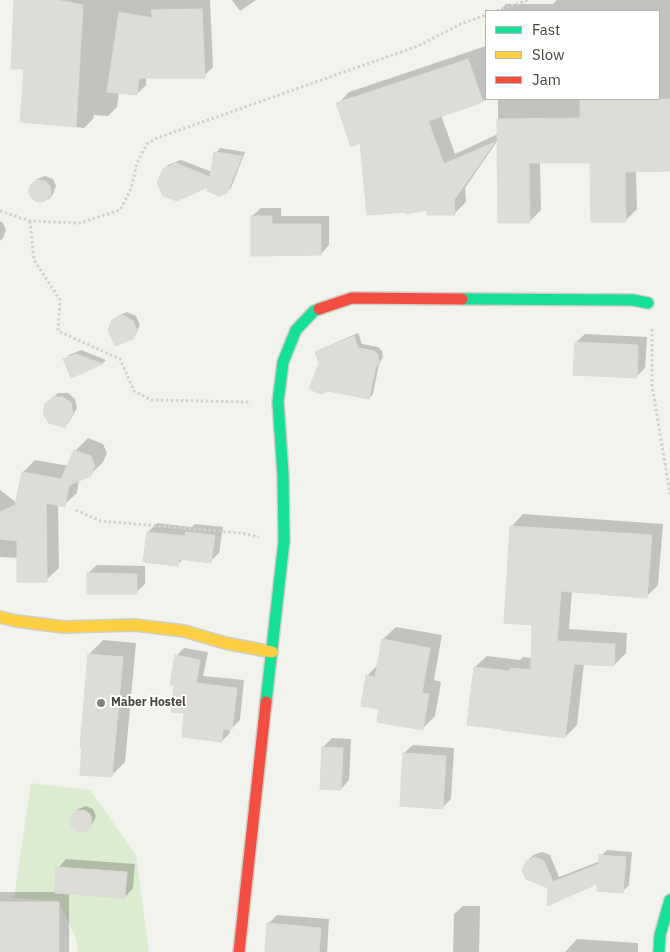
<!DOCTYPE html>
<html>
<head>
<meta charset="utf-8">
<style>
	body { margin:0 }
	#map { position:relative; width:670px; height:952px; overflow:hidden; background:#f3f3ee; font-family:"IBM Plex Sans",sans-serif }
	canvas { display:block }
	.legend { position:absolute; left:485px; top:10px; width:175px; height:90px; box-sizing:border-box; background:#fff; border:1px solid #b6b5b0; margin:0; padding:6px 9px; list-style:none; font-size:15px; color:#49463a }
	.legend li { display:flex; align-items:center; gap:10px; height:25px }
	.legend b { width:25px; border:1px solid #b6b5b0 }
</style>
</head>
<body>
<div id="map">
<canvas width="670" height="952"></canvas>
<ul class="legend">
<li><b style="height:6px;background:#16e098"></b>Fast</li>
<li><b style="height:6px;background:#ffcf43"></b>Slow</li>
<li><b style="height:6px;background:#f24e42"></b>Jam</li>
</ul>
</div>
<script>
const context = document.querySelector('canvas').getContext('2d');
context.lineJoin = 'round';
function fillPath(path, color) { context.fillStyle = color; context.fill(path, 'evenodd'); }
const toPath = rows => new Path2D(rows.map(r => 'M' + r).join(''));
function stroke(path, color, width, dash) { context.strokeStyle = color; context.lineWidth = width; context.lineCap = dash ? 'butt' : 'round'; context.setLineDash(dash || []); context.stroke(path); }
function drawText(font, color, halo, rows, align = 'center') {
  context.font = font + ' "IBM Plex Sans",sans-serif'; context.lineWidth = 4; context.setLineDash([]); context.textBaseline = 'middle'; context.strokeStyle = halo; context.fillStyle = color; for (const [text, x, y, turn = 0] of rows) {
    context.save(); context.translate(x, y); context.rotate((+turn || 0) * Math.PI / 180); context.textAlign = isNaN(turn) ? turn : align; if (halo) context.strokeText(text, 0, 0); context.fillText(text, 0, 0); context.restore();
  }
}
fillPath(toPath([
	[31,783,90,790,136,855,149,952,78,952,76,938,58,901,14,898]
]), '#dcecd0');
fillPath(toPath([
	[15,0,210,0,213,67,204,76,146,77,146,85,137,94,119,92,117,107,108,116,94,115,93,119,84,128,61,125,25,68],
	[232,0,256,0,240,11],
	[557,0,670,0,670,170,636,170,637,209,625,221,592,162,540,162,541,210,529,222,498,140,465,188,466,202,454,214,428,209,362,142,338,104,349,92,486,46,486,99,489,99,441,115,455,154,498,134,498,99,659,99,659,11,499,11,506,4,553,4],
	[220,148,245,152,231,188,226,192,210,185,164,170,168,165,181,160,212,172,216,153],
	[45,176,53,179,56,186,53,194,49,199,41,202,33,199,30,191,33,184,37,179],
	[261,208,281,208,281,216,329,216,329,245,321,254,252,216],
	[0,221,3,223,6,230,3,238,0,241],
	[127,312,136,316,140,325,136,334,132,338,113,320,118,316],
	[358,333,362,344,378,347,382,351,383,357,379,364,373,394,369,398,321,363,316,353,321,349],
	[585,334,647,337,645,368,636,377,576,342],
	[81,350,106,360,103,363,72,376,65,360,69,355],
	[58,393,68,393,75,399,77,408,69,422,65,426,46,404],
	[88,438,103,444,107,453,103,462,90,475,79,479,77,493,64,505,58,504,59,568,46,580,18,558,0,557,0,490,17,503,23,472,35,460,69,466,76,450],
	[523,514,663,524,658,585,646,597,572,591,569,629,627,633,626,653,614,665,584,663,577,725,565,737,475,667,487,656,520,660,523,657,532,658,534,623,512,526],
	[157,523,192,527,195,524,223,527,219,553,211,561,184,558,177,565,148,532],
	[97,565,145,566,145,584,136,593,88,573],
	[396,627,442,635,434,680,441,682,435,716,422,729,381,708,367,676,378,665,383,639],
	[103,640,136,643,125,762,111,776,89,654],
	[184,648,208,652,203,676,244,680,240,720,232,728,230,728,230,733,222,741,186,712,176,656],
	[332,738,351,739,349,780,341,789,323,747],
	[413,745,454,748,451,799,442,808,404,753],
	[86,806,93,809,96,816,93,823,89,828,81,831,74,828,71,821,74,813,78,809],
	[607,850,632,852,629,885,623,891,599,882,550,888,527,862,533,855,542,852,550,855,559,877,600,861,601,856],
	[66,859,135,864,133,888,125,897,69,893,69,952,0,952,0,892,56,892,58,868],
	[463,906,480,906,479,952,453,952,454,914],
	[277,915,329,919,327,952,266,952,268,924],
	[577,939,638,943,638,952,565,952]
]), '#0003');
const building = toPath([
	[14,0,57,0,83,5,76,127,20,122,24,69,11,69,14,0],
	[202,9,205,78,139,78,137,95,107,92,119,12,152,18,151,10,202,9],
	[468,59,483,102,428,121,444,164,495,142,454,200,455,215,427,215,427,210,406,214,405,212,367,215,360,143,351,147,336,103,468,59],
	[580,99,670,99,670,171,625,172,626,222,591,222,590,163,529,163,530,223,498,223,497,119,580,118,580,99],
	[214,152,242,156,227,193,219,196,207,191,208,187,177,201,163,196,157,182,163,169,176,163,210,177,214,152],
	'29 191a11 11 0 1 1 22 0a11 11 0 1 1-22 0Z',
	[251,216,272,216,272,224,321,224,321,255,251,256,251,216],
	[122,315,132,320,137,330,133,339,115,346,108,330,112,320,122,315],
	[354,336,358,348,374,351,378,355,379,362,375,369,369,399,328,391,321,394,309,389,319,363,315,352,354,336],
	[575,342,638,345,637,378,573,375,575,342],
	[76,354,103,364,71,378,63,359,76,354],
	[53,397,63,397,71,403,73,413,65,428,49,423,43,414,45,404,53,397],
	[74,450,91,456,95,466,91,476,69,485,65,507,46,503,47,582,17,582,17,541,0,539,0,512,15,505,22,472,61,479,74,450],
	[510,526,652,535,647,598,561,591,557,641,615,644,614,666,574,664,565,738,502,730,502,729,467,725,474,667,510,671,510,668,531,670,532,625,504,623,510,526],
	[147,532,185,536,186,532,215,535,211,563,179,559,178,566,143,562,147,532],
	[87,573,137,574,137,594,87,594,87,573],
	[382,639,430,648,422,693,429,694,423,730,377,722,379,709,361,706,366,675,375,677,382,639],
	[88,654,123,657,112,777,80,775,82,748,80,748,88,654],
	[175,655,200,660,196,683,237,688,232,730,223,729,222,742,182,737,184,713,171,712,174,686,170,685,175,655],
	[322,747,343,748,341,790,320,789,322,747],
	[403,753,446,756,443,809,400,806,403,753],
	'70 821a11 11 0 1 1 22 0a11 11 0 1 1-22 0Z',
	[599,855,626,857,623,893,597,891,597,884,547,906,548,888,526,879,522,870,526,861,535,857,544,861,553,882,599,864,599,855],
	[56,867,127,872,125,898,55,893,56,867],
	[0,902,59,902,59,952,0,952,0,902],
	[267,923,321,928,319,952,265,952,267,923]
]);
fillPath(building, '#dddcd6');
stroke(building, '#dbdad4', 1);
const fast = toPath([
	[462,299,633,300,648,303],
	[266,702,284,541,283,475,278,402,283,362,296,330,314,311,319,309],
	[659,952,660,935,670,900]
]);
const slow = toPath([
	[0,617,16,621,64,627,135,625,184,631,225,643,272,652]
]);
const jam = toPath([
	[319,309,352,298,462,299],
	[239,952,266,702]
]);
stroke(fast, '#d2d0c5', 14);
stroke(slow, '#d2d0c5', 14);
stroke(jam, '#d2d0c5', 14);
stroke(toPath([
	[497,11,528,0],
	[0,211,30,221,80,223,120,210,131,189,137,163,147,144,157,138,418,46,461,24,486,15],
	[30,221,34,260,60,300,58,331,120,359,134,391,151,400,251,402],
	[652,329,652,385,670,494],
	[76,510,101,521,241,533,259,537]
]), '#d3d2cc', 3, [2.5, 2.5]);
stroke(fast, '#16e098', 11);
stroke(slow, '#ffcf43', 11);
stroke(jam, '#f24e42', 11);
for (const [x, y, r, color] of [
	[101,703,5,"#848379"]
]) { const dot = new Path2D(); dot.arc(x, y, r, 0, 2 * Math.PI); context.fillStyle = color; context.fill(dot); stroke(dot, '#fff', 2); }
drawText('bold 12px', '#49463a', '#fff', [
	["Maber Hostel",111,703]
], 'left');
</script>
</body>
</html>
